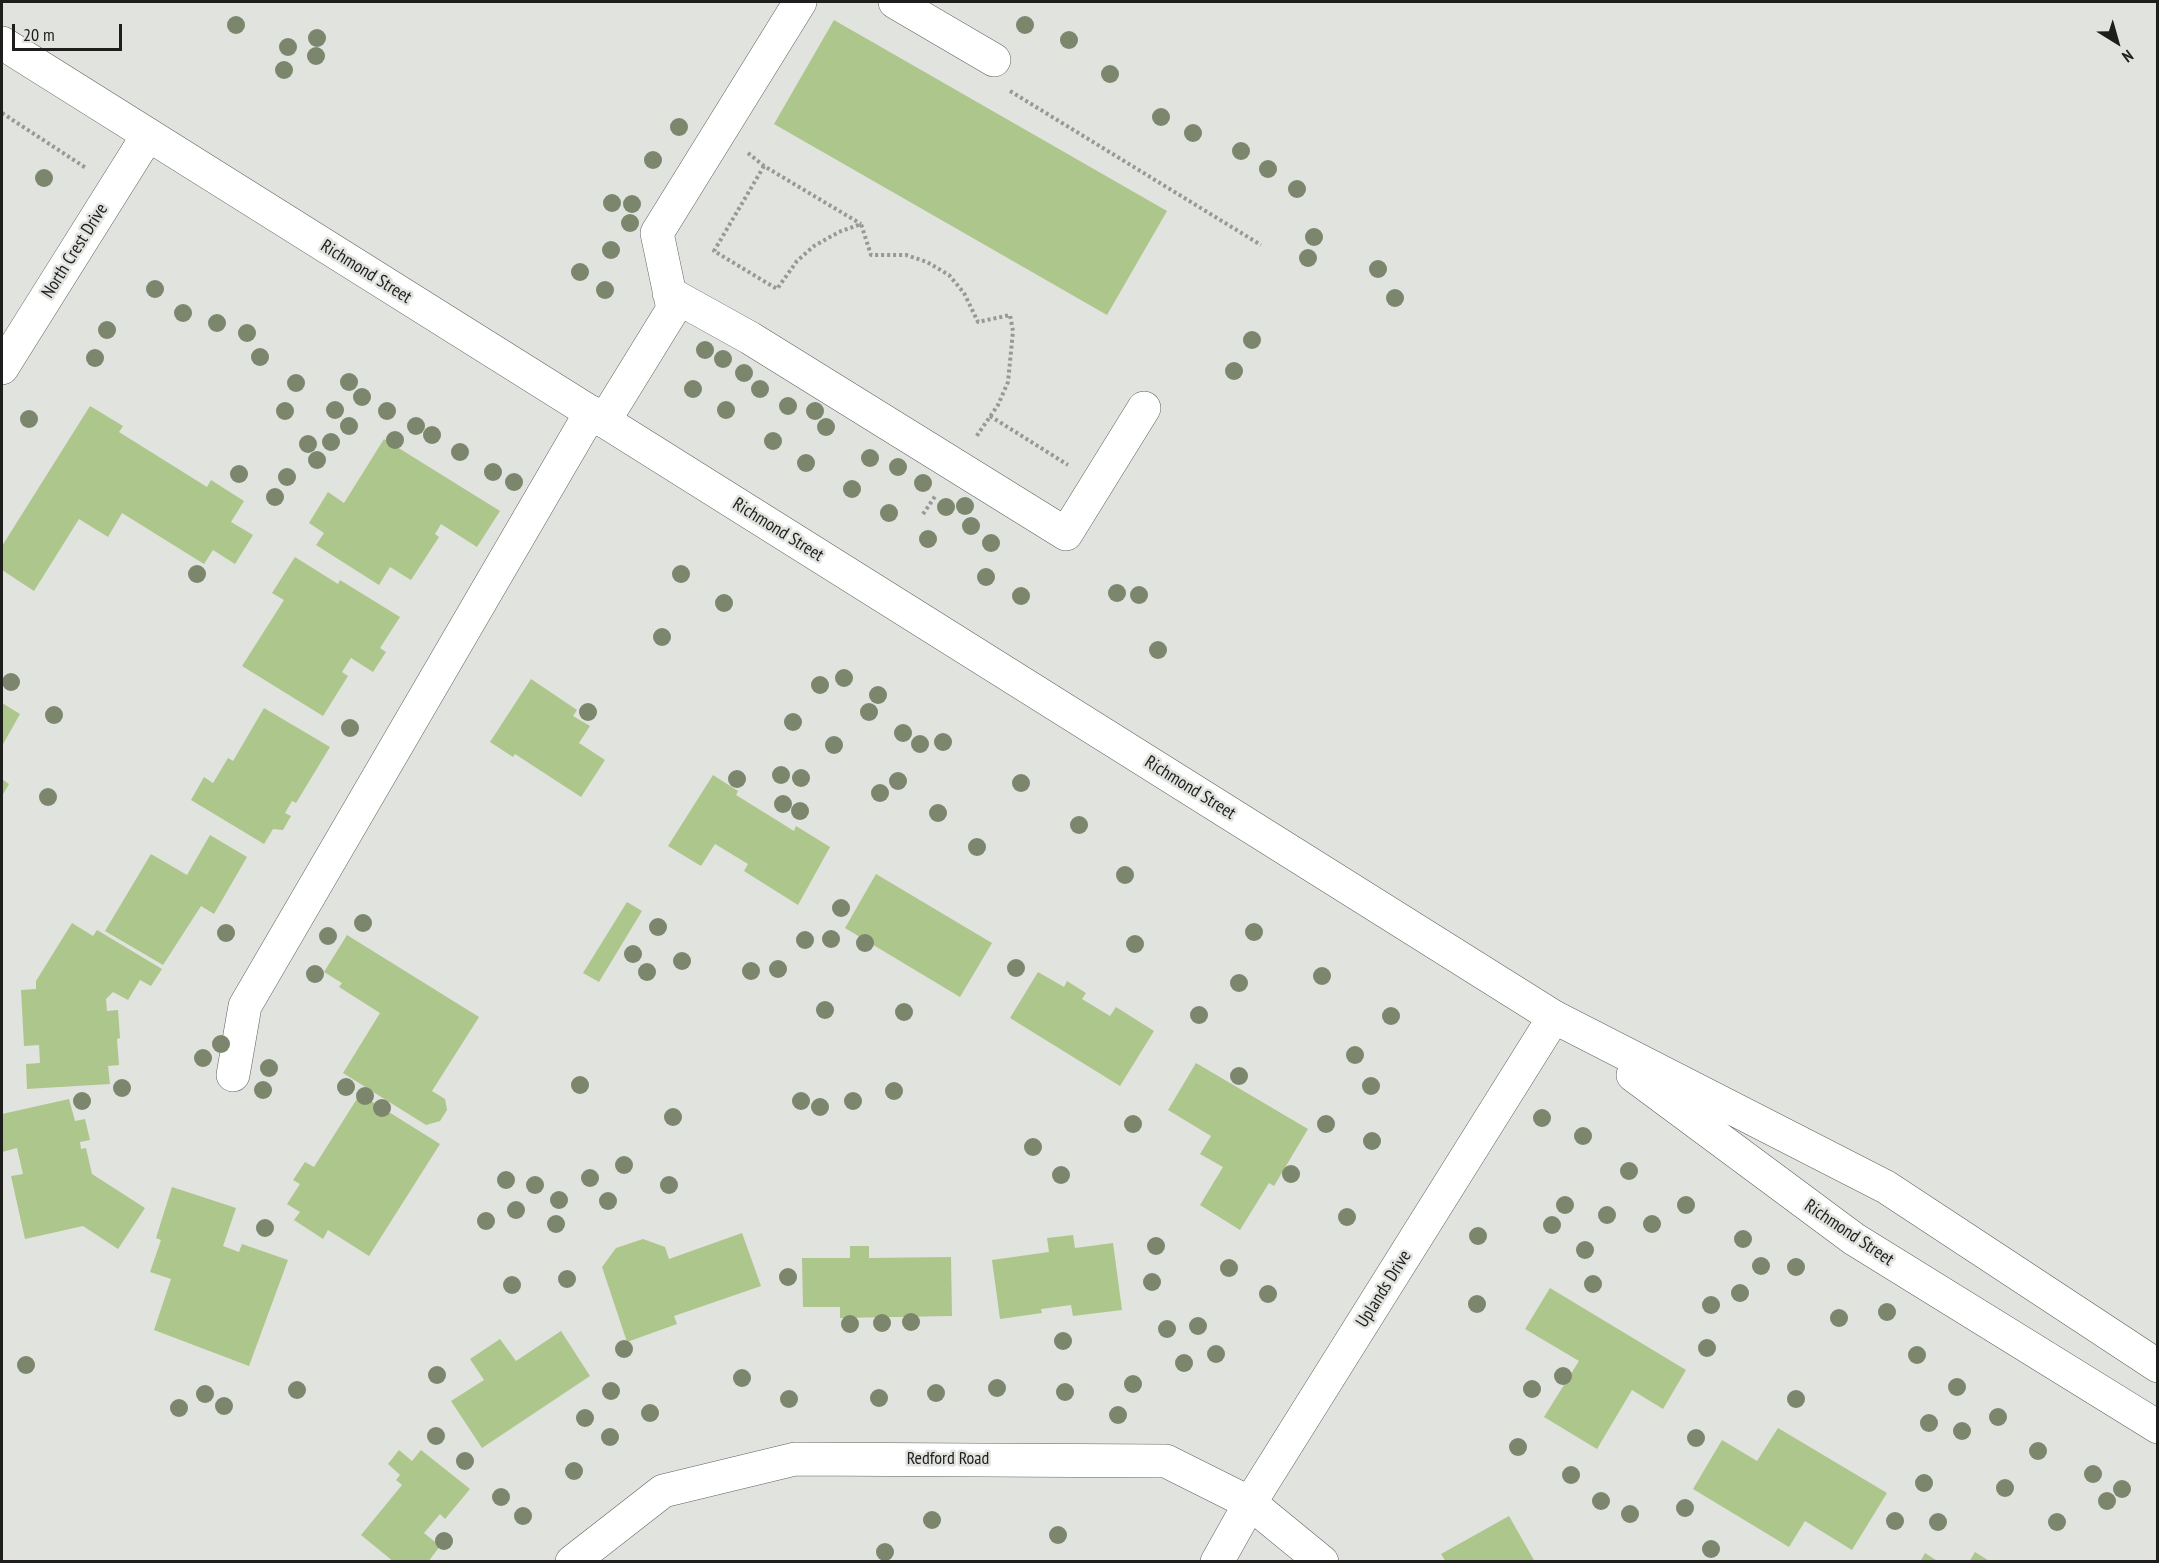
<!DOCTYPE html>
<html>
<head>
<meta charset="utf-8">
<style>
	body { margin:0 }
	#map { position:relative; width:2159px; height:1563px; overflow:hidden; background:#e1e3df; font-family:"PT Sans Narrow",sans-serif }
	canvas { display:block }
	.frame { position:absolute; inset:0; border:3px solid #1e1f1d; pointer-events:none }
	.north { position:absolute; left:2087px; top:12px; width:60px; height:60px; -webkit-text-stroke:4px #e1e3df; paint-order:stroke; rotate:143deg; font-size:16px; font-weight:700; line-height:24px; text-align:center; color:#1e1f1d }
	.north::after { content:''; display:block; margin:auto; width:21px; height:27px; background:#1e1f1d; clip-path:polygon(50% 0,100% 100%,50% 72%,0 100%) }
	.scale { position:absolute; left:12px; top:24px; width:110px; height:27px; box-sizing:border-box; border:3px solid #1e1f1d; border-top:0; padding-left:8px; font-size:18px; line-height:21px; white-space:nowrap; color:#1e1f1d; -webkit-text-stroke:4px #e1e3df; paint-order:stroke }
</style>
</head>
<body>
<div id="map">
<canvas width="2159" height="1563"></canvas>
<div class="frame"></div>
<div class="north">N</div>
<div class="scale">20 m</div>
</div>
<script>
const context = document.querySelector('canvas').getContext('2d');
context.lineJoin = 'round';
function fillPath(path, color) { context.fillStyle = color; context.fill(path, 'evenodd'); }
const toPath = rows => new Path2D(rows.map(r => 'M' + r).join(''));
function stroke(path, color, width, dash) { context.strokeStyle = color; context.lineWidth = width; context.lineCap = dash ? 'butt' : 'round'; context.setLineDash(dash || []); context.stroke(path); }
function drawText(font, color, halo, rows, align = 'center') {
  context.font = font + ' "PT Sans Narrow",sans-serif'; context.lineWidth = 5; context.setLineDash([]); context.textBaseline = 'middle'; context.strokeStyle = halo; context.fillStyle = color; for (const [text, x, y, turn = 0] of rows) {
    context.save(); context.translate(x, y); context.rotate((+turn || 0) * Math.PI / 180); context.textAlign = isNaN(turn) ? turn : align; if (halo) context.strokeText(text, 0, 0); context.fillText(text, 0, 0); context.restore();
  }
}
fillPath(toPath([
	[834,20,1167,211,1107,315,774,124],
	[90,406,123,426,119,432,207,487,211,480,244,501,231,522,253,535,235,564,213,550,204,564,122,513,108,537,79,519,34,591,2,570,2,546],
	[384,439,500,511,477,547,441,524,435,534,439,537,411,580,390,567,379,585,316,545,324,533,309,523,328,492,344,503],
	[295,557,338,584,340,580,400,617,380,648,386,652,373,672,351,658,342,672,348,676,323,716,242,666,284,600,272,593],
	[531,679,577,710,573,716,590,726,579,743,605,760,581,797,515,754,513,757,490,742],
	[2,703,20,714,2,746],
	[264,708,330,747,296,803,292,801,285,813,291,816,283,830,273,829,264,844,191,800,204,777,213,783,228,758,233,761],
	[713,775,738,791,736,795,794,831,796,826,830,847,798,905,744,871,748,864,715,844,701,866,668,846],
	[2,779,9,784,2,796],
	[210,835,247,857,214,914,201,906,163,965,105,931,151,854,187,875],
	[876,874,992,943,960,997,845,928],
	[627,902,642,911,599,982,583,973],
	[72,923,93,936,97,930,162,969,151,986,140,980,128,1000,113,992,106,999,107,1011,118,1010,120,1038,117,1039,119,1065,108,1066,110,1084,27,1089,26,1064,40,1063,39,1045,24,1046,21,990,36,989,36,981],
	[347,935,479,1017,432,1091,445,1099,447,1110,440,1121,426,1125,343,1073,380,1013,339,987,342,983,324,972],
	[1038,972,1064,987,1067,981,1086,993,1082,999,1110,1016,1116,1007,1154,1031,1120,1086,1010,1018],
	[1196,1063,1308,1129,1274,1186,1269,1183,1240,1230,1200,1205,1223,1167,1200,1154,1211,1136,1168,1110],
	[360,1094,440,1144,369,1256,328,1230,323,1239,294,1220,300,1212,287,1204,300,1184,293,1180,305,1162,314,1167],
	[69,1099,75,1121,85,1119,90,1140,80,1142,81,1149,86,1148,92,1174,145,1208,118,1249,83,1226,25,1239,11,1176,23,1174,17,1148,2,1152,2,1114],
	[172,1187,236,1208,223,1246,239,1252,242,1244,288,1260,249,1366,154,1330,171,1279,150,1272,161,1240,156,1238],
	[742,1233,761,1286,674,1316,677,1324,627,1342,602,1267,616,1248,643,1239,665,1247,669,1259],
	[1073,1235,1075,1248,1113,1243,1122,1310,1073,1316,1071,1305,1041,1309,1042,1313,1000,1319,992,1260,1049,1252,1047,1238],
	[850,1246,869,1246,869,1258,951,1257,952,1316,840,1318,840,1307,803,1307,802,1258,850,1258],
	[1550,1288,1686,1370,1663,1409,1632,1390,1597,1449,1544,1417,1579,1361,1525,1329],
	[561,1331,590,1376,482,1448,451,1401,484,1380,470,1359,500,1339,516,1361],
	[1778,1428,1887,1493,1852,1550,1805,1521,1789,1547,1693,1489,1722,1440,1757,1461],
	[399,1450,412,1461,421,1450,470,1489,445,1519,440,1514,424,1533,440,1546,428,1562,394,1562,361,1535,402,1485,396,1480,400,1475,388,1464],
	[1509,1516,1535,1562,1446,1562,1441,1554],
	[1975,1552,1991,1562,1969,1562],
	[1925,1553,1939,1562,1920,1562]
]), '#adc68b');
const minor = toPath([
	[895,2,994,60],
	[669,293,750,338,1066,534,1144,408],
	[2,368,148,135],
	[604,421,673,309,657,233,800,2],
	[233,1075,245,1006,591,412],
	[572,1562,663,1491,795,1459,1166,1461,1250,1503,1322,1562],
	[1217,1562,1250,1503,1554,1017]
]);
const major = toPath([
	[2,43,1554,1017,1886,1187,2158,1366],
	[1633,1075,1854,1239,2158,1427]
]);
stroke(minor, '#5f615d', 34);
stroke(major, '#5f615d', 34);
stroke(toPath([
	[1010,91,1261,245],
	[2,113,86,168],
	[748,153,764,166,861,224],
	[764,166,714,251,777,289,797,261,814,246,839,232,861,224,871,255,906,255,927,262,949,275,964,293,978,322,1010,315,1013,331,1008,382,998,405,976,437],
	[990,416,1068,465],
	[923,514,936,495]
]), '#979996', 4, [3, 3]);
stroke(minor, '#fff', 33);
stroke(major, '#fff', 33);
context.fillStyle = '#7c866d';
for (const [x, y] of [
	[236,25],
	[1025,25],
	[317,38],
	[1069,40],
	[288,47],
	[316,56],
	[284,70],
	[1110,74],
	[1161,117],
	[679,127],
	[1193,133],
	[1241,151],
	[653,160],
	[1268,169],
	[44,178],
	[1297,189],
	[612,203],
	[632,204],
	[630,223],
	[1314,237],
	[611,250],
	[1308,258],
	[1378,269],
	[580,272],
	[155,289],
	[605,290],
	[1395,298],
	[183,313],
	[217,323],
	[107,330],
	[247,333],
	[1252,340],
	[705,350],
	[260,357],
	[95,358],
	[723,359],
	[1234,371],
	[744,373],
	[349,382],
	[296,383],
	[693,389],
	[760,389],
	[362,397],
	[788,406],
	[335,410],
	[726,410],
	[285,411],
	[387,411],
	[815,411],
	[29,419],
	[349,426],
	[416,426],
	[826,427],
	[432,435],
	[395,440],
	[773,441],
	[331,442],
	[308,444],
	[460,452],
	[870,458],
	[317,460],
	[806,463],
	[898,467],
	[493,472],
	[239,474],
	[287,477],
	[514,482],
	[923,483],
	[852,489],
	[275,497],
	[965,506],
	[946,507],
	[889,513],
	[971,526],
	[928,539],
	[991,543],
	[197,574],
	[681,574],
	[986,577],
	[1117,593],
	[1139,595],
	[1021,596],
	[724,603],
	[662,637],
	[1158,650],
	[844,678],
	[11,682],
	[820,685],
	[878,695],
	[588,712],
	[869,712],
	[54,715],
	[793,722],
	[350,728],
	[903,733],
	[943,742],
	[920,744],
	[834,745],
	[781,775],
	[801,778],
	[737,779],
	[898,781],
	[1021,783],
	[880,793],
	[48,797],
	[783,804],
	[800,811],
	[938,813],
	[1079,825],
	[977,847],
	[1125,875],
	[841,908],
	[363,923],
	[658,927],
	[1254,932],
	[226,933],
	[328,936],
	[831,939],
	[805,940],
	[865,943],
	[1135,944],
	[633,954],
	[682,961],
	[1016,968],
	[778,969],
	[751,971],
	[647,972],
	[315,974],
	[1322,976],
	[1239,983],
	[825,1010],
	[904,1012],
	[1199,1015],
	[1391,1016],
	[221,1044],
	[1355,1055],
	[203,1058],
	[269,1068],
	[1239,1076],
	[580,1085],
	[1371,1086],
	[346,1087],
	[122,1088],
	[263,1090],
	[894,1091],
	[365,1096],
	[82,1101],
	[801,1101],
	[853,1101],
	[820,1107],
	[382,1108],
	[673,1117],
	[1542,1118],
	[1133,1124],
	[1326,1124],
	[1583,1136],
	[1372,1141],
	[1033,1147],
	[624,1165],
	[1629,1171],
	[1291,1174],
	[1061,1175],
	[590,1178],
	[506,1180],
	[535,1185],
	[669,1185],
	[559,1200],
	[608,1201],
	[1565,1205],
	[1686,1205],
	[516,1210],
	[1607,1215],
	[1347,1217],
	[486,1221],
	[556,1224],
	[1652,1224],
	[1552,1225],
	[265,1228],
	[1478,1236],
	[1743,1239],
	[1156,1246],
	[1585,1250],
	[1761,1266],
	[1796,1267],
	[1229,1268],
	[788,1277],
	[567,1279],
	[1152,1282],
	[1593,1284],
	[512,1285],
	[1740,1293],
	[1268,1294],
	[1477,1304],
	[1711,1305],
	[1887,1312],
	[1839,1318],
	[911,1322],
	[882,1323],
	[850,1324],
	[1198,1326],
	[1167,1329],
	[1063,1341],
	[1707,1348],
	[624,1349],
	[1216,1354],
	[1917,1355],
	[1184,1363],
	[26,1365],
	[437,1375],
	[1563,1376],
	[742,1378],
	[1133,1384],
	[1957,1387],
	[997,1388],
	[1532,1389],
	[297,1390],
	[611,1391],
	[1065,1392],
	[936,1393],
	[205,1394],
	[879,1398],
	[789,1399],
	[1796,1399],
	[224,1406],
	[179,1408],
	[650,1413],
	[1118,1415],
	[1998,1417],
	[585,1418],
	[1929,1423],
	[1962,1431],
	[436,1436],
	[610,1437],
	[1696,1438],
	[1518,1447],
	[2038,1451],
	[465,1461],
	[574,1471],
	[2093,1474],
	[1571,1475],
	[1924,1483],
	[2005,1488],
	[2122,1489],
	[501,1497],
	[1601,1501],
	[2107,1501],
	[1685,1508],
	[1630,1514],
	[523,1516],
	[932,1520],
	[1895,1521],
	[1938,1522],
	[2057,1522],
	[1058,1535],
	[444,1541],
	[1711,1549],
	[885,1552]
]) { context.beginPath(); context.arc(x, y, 9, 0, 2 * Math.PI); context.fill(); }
drawText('18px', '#1e1f1d', '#e1e3df', [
	["North Crest Drive",75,251,-58],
	["Richmond Street",366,272,32],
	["Richmond Street",778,530,32],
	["Richmond Street",1190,788,32],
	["Richmond Street",1849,1233,34],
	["Uplands Drive",1384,1289,-58],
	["Redford Road",948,1459]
]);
</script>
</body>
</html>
